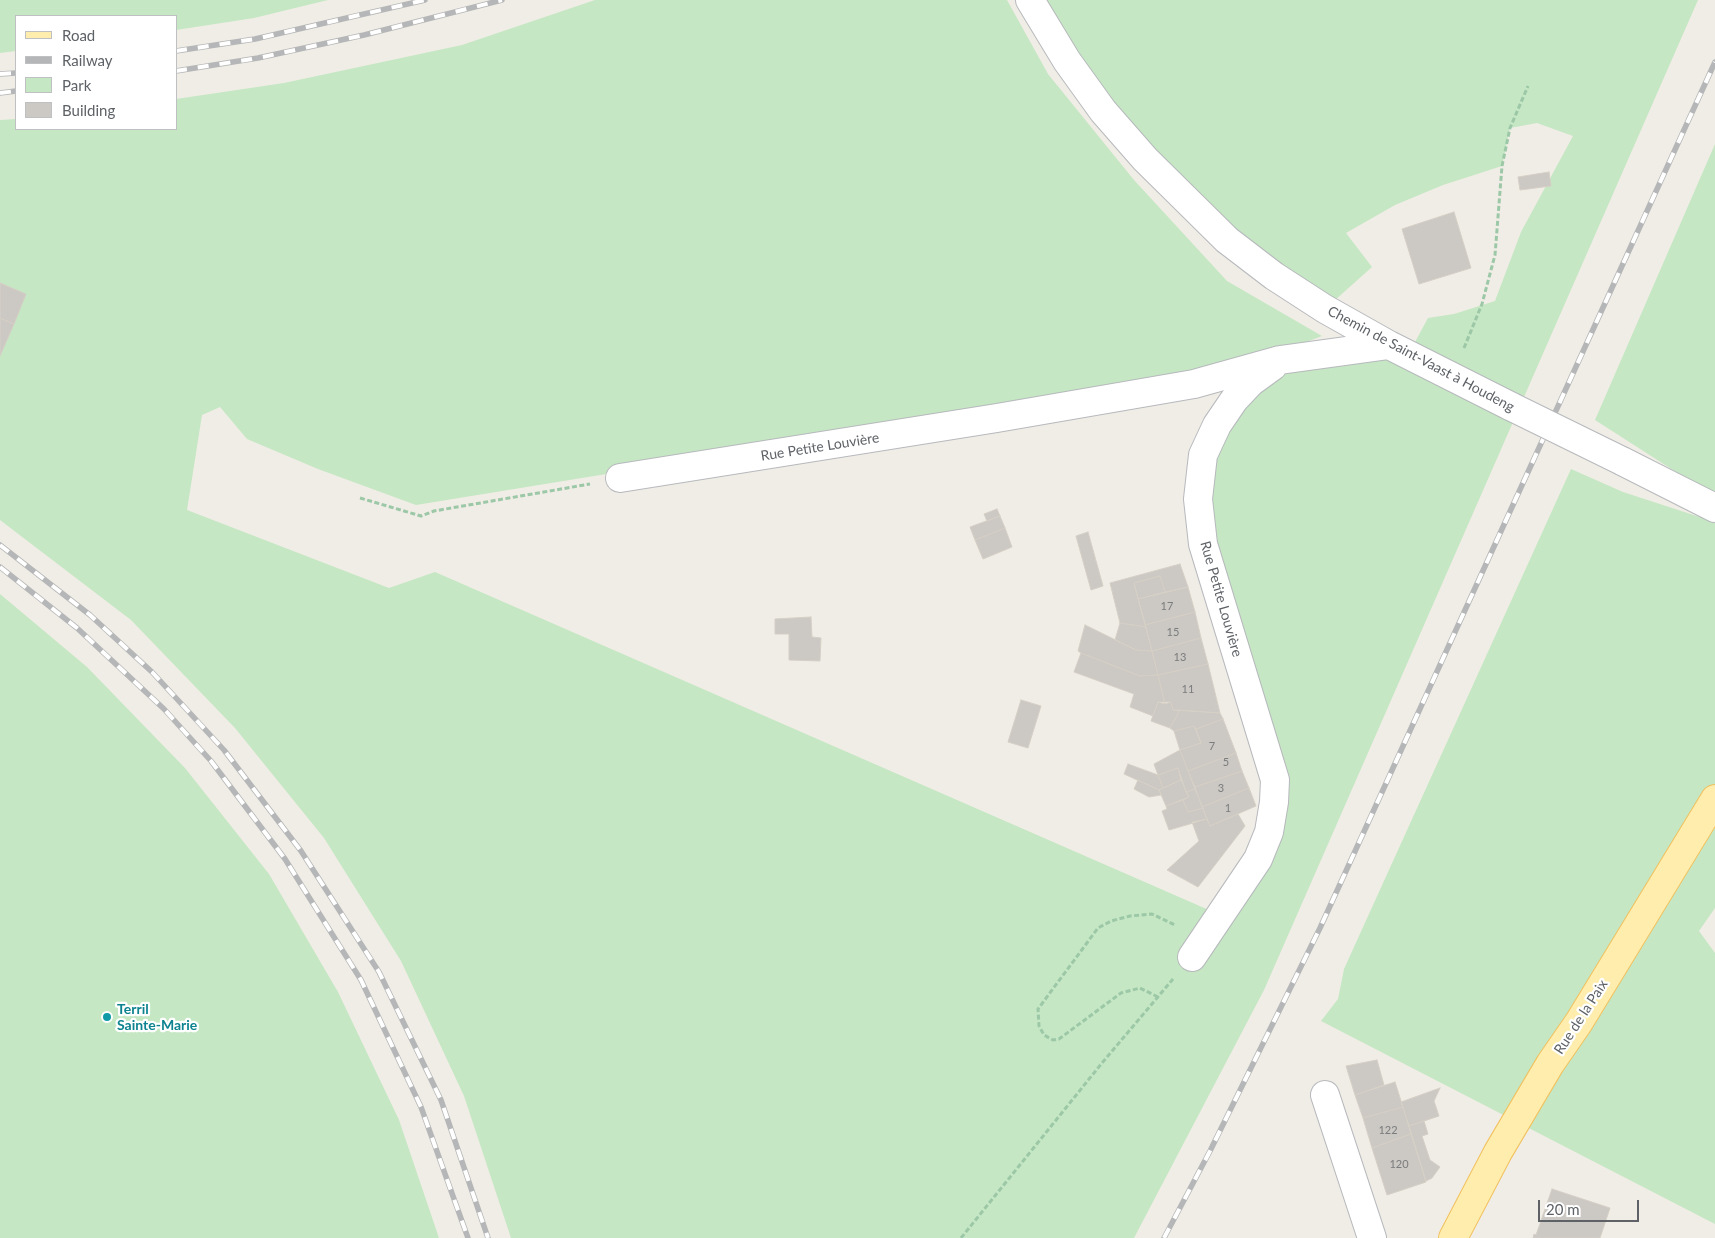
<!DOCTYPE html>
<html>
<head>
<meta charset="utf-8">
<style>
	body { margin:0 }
	#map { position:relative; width:1715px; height:1238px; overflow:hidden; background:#f0ede6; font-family:Lato,sans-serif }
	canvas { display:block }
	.legend { position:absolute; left:15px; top:15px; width:162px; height:115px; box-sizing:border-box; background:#fff; border:1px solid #bfc0c2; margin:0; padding:6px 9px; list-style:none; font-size:15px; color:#5e6267 }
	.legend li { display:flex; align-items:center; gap:10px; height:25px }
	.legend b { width:25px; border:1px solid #bfc0c2 }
	.scale { position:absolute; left:1538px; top:1200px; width:101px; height:22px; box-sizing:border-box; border:2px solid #5e6267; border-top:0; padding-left:6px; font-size:15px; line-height:18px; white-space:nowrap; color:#5e6267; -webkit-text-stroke:4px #fff; paint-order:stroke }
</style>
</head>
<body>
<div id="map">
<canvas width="1715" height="1238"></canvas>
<ul class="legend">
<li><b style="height:6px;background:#ffedad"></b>Road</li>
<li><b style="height:6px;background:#b5b6b7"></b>Railway</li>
<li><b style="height:14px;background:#c5e7c3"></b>Park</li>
<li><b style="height:14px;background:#ccc8c4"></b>Building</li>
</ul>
<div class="scale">20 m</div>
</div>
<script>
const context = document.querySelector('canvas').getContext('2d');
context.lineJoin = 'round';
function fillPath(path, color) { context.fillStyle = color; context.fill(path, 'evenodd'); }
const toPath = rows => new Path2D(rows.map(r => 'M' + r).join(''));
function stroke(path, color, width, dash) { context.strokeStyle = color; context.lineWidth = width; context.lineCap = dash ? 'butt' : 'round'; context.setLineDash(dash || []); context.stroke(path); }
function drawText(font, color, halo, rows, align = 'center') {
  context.font = font + ' Lato,sans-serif'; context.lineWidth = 4.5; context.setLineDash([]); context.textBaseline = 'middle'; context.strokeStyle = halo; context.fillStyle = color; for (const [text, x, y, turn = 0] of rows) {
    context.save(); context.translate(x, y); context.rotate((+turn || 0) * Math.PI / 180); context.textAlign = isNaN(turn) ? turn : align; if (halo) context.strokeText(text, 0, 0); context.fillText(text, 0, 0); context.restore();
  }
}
fillPath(toPath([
	[0,0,328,0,254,18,176,30,176,16,16,16,16,51,0,53],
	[595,0,1007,0,1048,74,1134,180,1227,281,1322,336,1261,359,1104,393,416,505,318,469,247,439,220,407,202,415,187,510,389,588,435,572,1218,914,1274,802,1203,544,1203,455,1280,360,1408,355,1428,318,1454,314,1495,301,1521,232,1573,136,1537,123,1510,128,1502,166,1443,185,1395,205,1346,233,1372,267,1325,309,1145,159,1030,0,1698,0,1264,990,1134,1238,511,1238,464,1096,401,961,324,838,235,728,131,620,0,520,0,120,16,119,16,129,176,129,176,99,284,83,462,45],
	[1715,144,1715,497,1595,420],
	[1571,469,1623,492,1715,522,1715,908,1699,931,1715,953,1715,1224,1321,1021,1338,999,1344,969],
	[0,594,87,667,185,768,269,874,338,992,399,1120,439,1238,0,1238]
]), '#c5e7c3');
const building = toPath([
	[1549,172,1551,186,1520,190,1518,177,1549,172],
	[1454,212,1471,268,1419,284,1402,229,1454,212],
	[0,283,26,294,14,324,0,318,0,283],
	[0,318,14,324,0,356,0,318],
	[997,509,1000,516,987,521,984,514,997,509],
	[1000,516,1005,528,975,540,970,527,1000,516],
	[1005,528,1012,547,983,559,975,540,1005,528],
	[1088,532,1103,586,1091,590,1076,536,1088,532],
	[1180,564,1188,587,1165,592,1160,576,1134,583,1146,627,1120,623,1110,583,1180,564],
	[1160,576,1165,592,1138,599,1134,583,1160,576],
	[1188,587,1195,612,1145,625,1138,599,1188,587],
	[1195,612,1201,638,1152,651,1145,625,1195,612],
	[811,617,812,637,821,638,820,661,789,660,789,634,775,634,775,619,811,617],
	[1120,623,1146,627,1152,651,1136,650,1115,640,1120,623],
	[1085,625,1136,650,1152,651,1158,675,1140,676,1081,653,1078,651,1085,625],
	[1201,638,1208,664,1158,675,1152,651,1201,638],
	[1081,653,1140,676,1158,675,1165,704,1158,702,1153,716,1130,707,1134,694,1074,672,1081,653],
	[1208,664,1220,713,1173,710,1171,702,1165,704,1158,675,1208,664],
	[1021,700,1041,706,1028,748,1008,742,1021,700],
	[1158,702,1171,702,1173,710,1180,710,1170,728,1151,721,1158,702],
	[1180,710,1220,713,1223,719,1196,729,1194,726,1174,731,1170,728,1180,710],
	[1223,719,1236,753,1188,771,1180,750,1201,743,1196,729,1223,719],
	[1194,726,1201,743,1180,750,1174,731,1194,726],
	[1180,750,1195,789,1186,792,1178,768,1158,775,1154,764,1180,750],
	[1236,753,1242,771,1195,787,1188,771,1236,753],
	[1128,764,1158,775,1163,788,1159,790,1124,774,1128,764],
	[1178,768,1181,780,1163,788,1158,775,1178,768],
	[1242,771,1249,788,1202,807,1195,787,1242,771],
	[1138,780,1159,790,1161,795,1149,797,1134,789,1138,780],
	[1181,780,1189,797,1166,806,1159,790,1181,780],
	[1249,788,1256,806,1210,826,1202,807,1249,788],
	[1195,789,1203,808,1188,812,1183,800,1189,797,1186,792,1195,789],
	[1183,800,1188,812,1203,808,1207,819,1169,830,1162,811,1167,809,1166,806,1183,800],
	[1238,814,1245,826,1198,887,1167,870,1199,841,1192,822,1207,819,1210,826,1238,814],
	[1377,1060,1384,1085,1355,1095,1346,1066,1377,1060],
	[1395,1082,1403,1107,1363,1118,1355,1095,1395,1082],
	[1440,1088,1434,1101,1439,1116,1409,1126,1401,1102,1440,1088],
	[1403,1107,1411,1134,1372,1148,1363,1118,1403,1107],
	[1424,1121,1428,1134,1422,1136,1430,1160,1440,1167,1432,1178,1426,1181,1409,1126,1424,1121],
	[1411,1134,1426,1182,1387,1195,1372,1148,1411,1134],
	[1552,1189,1610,1208,1600,1238,1533,1238,1534,1234,1536,1235,1552,1189]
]);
fillPath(building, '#ccc8c4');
stroke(building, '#d5cfc5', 1);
const minor = toPath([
	[1030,0,1067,61,1103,111,1145,159,1227,240,1274,276,1325,309,1389,345,1512,407],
	[1622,461,1715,508],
	[620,478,997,418,1194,384,1280,360,1389,345],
	[1192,957,1258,859,1269,832,1274,802,1275,780,1203,544,1198,499,1203,455,1217,425,1234,400,1251,382,1273,366],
	[1325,1095,1372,1238]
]);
const primary = toPath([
	[1453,1238,1498,1152,1550,1064,1579,1022,1715,799]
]);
stroke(minor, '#b7b9bd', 30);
stroke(primary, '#f1c05e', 30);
stroke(toPath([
	[1464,348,1482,304,1495,255,1502,166,1510,128,1528,86],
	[360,498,421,516,434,511,590,484],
	[1158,997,1140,988,1121,993,1059,1039,1053,1040,1044,1035,1039,1026,1038,1009,1098,928,1111,921,1130,916,1152,914,1175,925],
	[961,1238,1102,1063,1173,979]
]), '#9cc8a7', 3, [5, 2.5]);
stroke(minor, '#fff', 28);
stroke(primary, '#ffedad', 28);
const rail = toPath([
	[176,51,255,39,425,0],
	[176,71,258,58,364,35,502,0],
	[0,74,16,73],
	[0,93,16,91],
	[0,545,90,615,152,672,224,750,301,851,379,972,441,1100,488,1238],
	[0,567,77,628,164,709,211,761,285,859,361,980,421,1107,468,1238],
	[1164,1238,1210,1151,1320,928,1715,62]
]);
stroke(rail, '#b5b6b7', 5.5);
stroke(rail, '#fff', 4, [11]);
const minorBridge = toPath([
	[1512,407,1622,461]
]);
stroke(minorBridge, '#b7b9bd', 30, []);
stroke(minorBridge, '#fff', 28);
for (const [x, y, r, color] of [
	[107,1017,5,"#0f9aa8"]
]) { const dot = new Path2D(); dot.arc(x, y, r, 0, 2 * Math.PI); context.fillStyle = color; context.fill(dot); stroke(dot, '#fff', 2); }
drawText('11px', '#7a7c7e', null, [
	["17",1167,606],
	["15",1173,632],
	["13",1180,657],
	["11",1188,689],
	["7",1212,746],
	["5",1226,762],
	["3",1221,788],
	["1",1228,808],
	["122",1388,1130],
	["120",1399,1164]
]);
drawText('14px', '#5e6267', '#fff', [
	["Chemin de Saint-Vaast à Houdeng",1421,359,28],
	["Rue Petite Louvière",820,447,-9],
	["Rue Petite Louvière",1221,599,74],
	["Rue de la Paix",1581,1017,-57]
]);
drawText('bold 14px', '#0d838f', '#fff', [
	["Terril",117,1009],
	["Sainte-Marie",117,1025]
], 'left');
</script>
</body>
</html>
